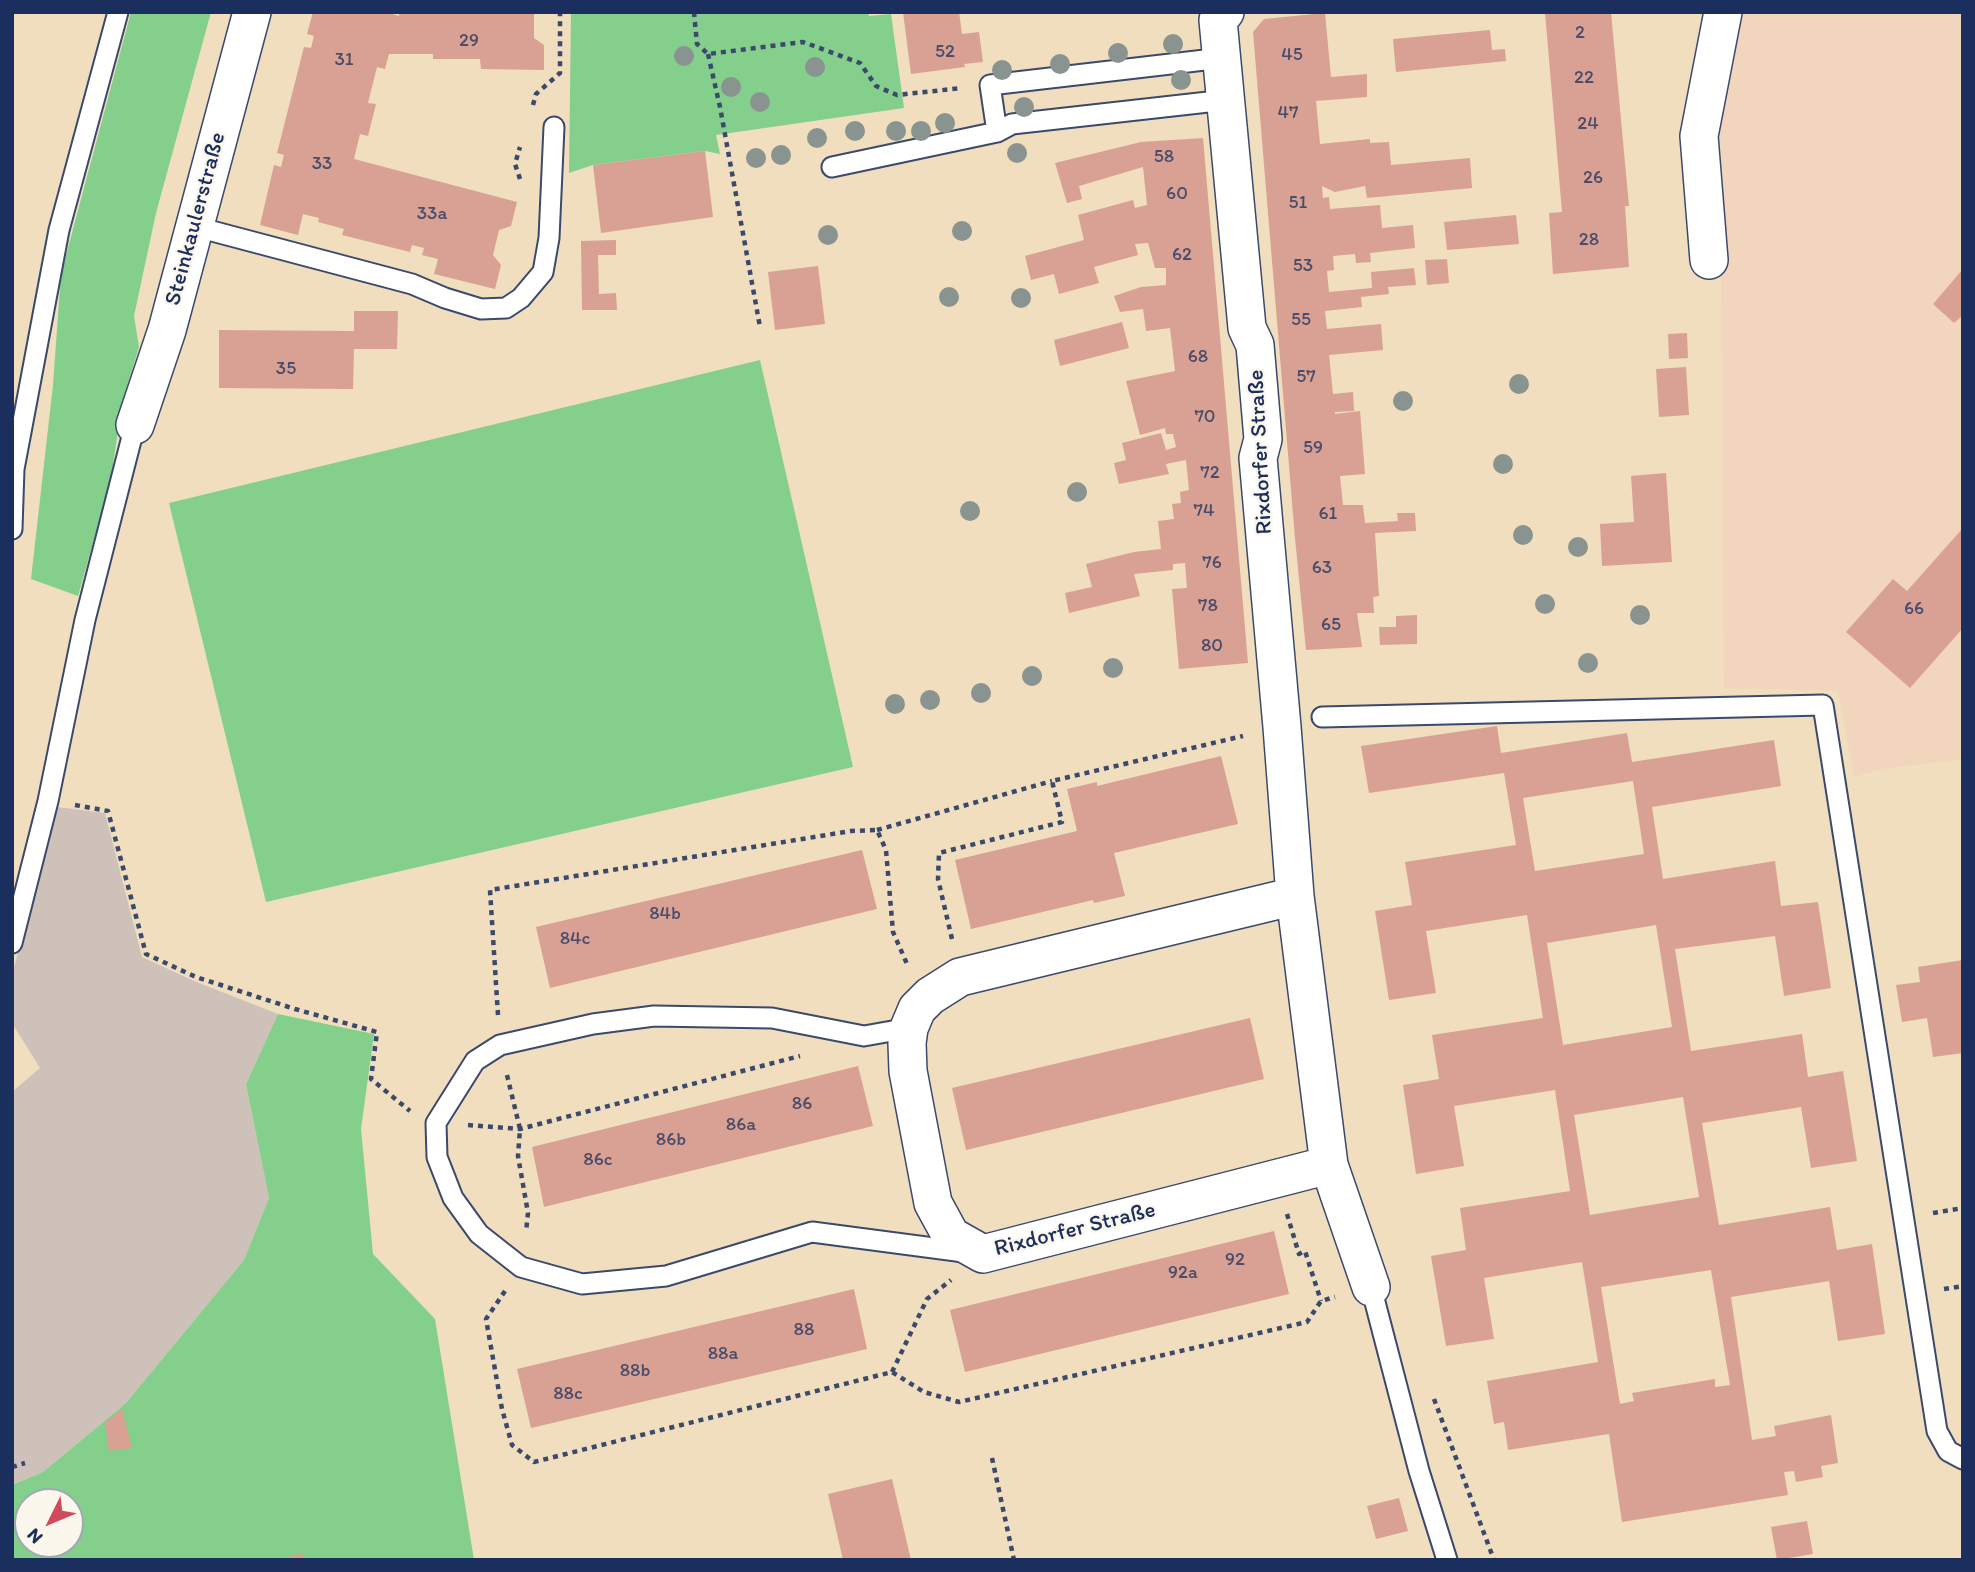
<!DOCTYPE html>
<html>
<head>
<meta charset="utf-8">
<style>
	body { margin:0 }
	#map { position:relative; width:1975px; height:1572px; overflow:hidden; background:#f0debe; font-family:Itim,sans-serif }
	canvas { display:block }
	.frame { position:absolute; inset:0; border:14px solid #1b2f5e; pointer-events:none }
	.north { position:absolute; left:14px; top:1488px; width:70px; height:70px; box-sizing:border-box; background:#fbf7ec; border:2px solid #a1a7b3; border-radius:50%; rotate:227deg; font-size:19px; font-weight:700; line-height:28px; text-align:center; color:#1b2f5e }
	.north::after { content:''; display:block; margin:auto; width:24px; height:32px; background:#d1495b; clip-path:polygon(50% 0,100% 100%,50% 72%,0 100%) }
</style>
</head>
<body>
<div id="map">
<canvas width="1975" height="1572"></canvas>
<div class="frame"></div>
<div class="north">N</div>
</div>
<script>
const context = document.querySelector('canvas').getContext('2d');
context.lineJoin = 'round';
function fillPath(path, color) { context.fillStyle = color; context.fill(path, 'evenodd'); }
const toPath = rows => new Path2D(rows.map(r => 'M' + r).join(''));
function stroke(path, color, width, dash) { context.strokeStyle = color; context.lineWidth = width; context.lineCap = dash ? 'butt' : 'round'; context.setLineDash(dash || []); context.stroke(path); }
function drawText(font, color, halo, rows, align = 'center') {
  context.font = font + ' Itim,sans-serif'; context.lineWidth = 5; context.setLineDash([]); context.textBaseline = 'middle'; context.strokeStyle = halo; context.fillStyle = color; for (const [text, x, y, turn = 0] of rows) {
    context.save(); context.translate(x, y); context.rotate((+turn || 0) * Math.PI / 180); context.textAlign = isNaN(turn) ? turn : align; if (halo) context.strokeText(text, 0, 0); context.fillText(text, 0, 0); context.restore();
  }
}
fillPath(toPath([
	[1737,12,1963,12,1963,759,1881,769,1854,777,1838,691,1724,688,1720,111]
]), '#f1d5bd');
fillPath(toPath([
	[57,807,105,813,142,957,194,981,278,1014,246,1084,269,1198,244,1260,126,1403,43,1472,12,1485,12,1092,40,1068,12,1023,12,975]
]), '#cec1ba');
fillPath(toPath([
	[131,12,211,12,156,213,134,316,139,347,122,403,111,479,78,596,31,579,53,385,61,274],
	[571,12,868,12,869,16,891,14,904,108,716,135,720,154,705,151,593,165,569,173],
	[760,360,853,767,266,902,169,503],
	[278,1014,374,1034,361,1129,373,1254,435,1319,474,1560,12,1560,12,1485,43,1472,126,1403,244,1260,269,1198,246,1084],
	[28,1502,70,1502,70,1544,28,1544]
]), '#84cf8c');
fillPath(toPath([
	[313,12,386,12,399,16,399,12,534,12,534,38,544,45,544,70,481,69,480,59,433,59,433,54,389,54,385,69,377,67,368,103,376,104,368,136,360,134,354,159,517,202,511,226,499,230,493,255,501,265,495,289,434,274,438,259,422,255,424,248,412,245,410,252,342,235,344,229,318,222,319,218,303,214,298,235,260,225,274,165,281,167,284,155,277,153,304,47,311,48,314,36,307,34],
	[903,12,959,12,962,34,979,32,983,62,964,64,965,67,911,74],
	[1545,12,1611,12,1629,206,1625,206,1629,267,1553,274,1549,213,1562,212],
	[1325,13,1331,77,1367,74,1367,97,1316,101,1320,144,1370,139,1370,143,1389,142,1391,165,1470,158,1472,188,1367,198,1365,186,1335,192,1322,186,1323,198,1329,197,1330,209,1380,205,1382,228,1413,225,1415,248,1370,253,1371,262,1356,263,1355,254,1333,256,1334,270,1327,271,1329,292,1372,288,1371,272,1414,268,1416,285,1388,287,1389,294,1361,297,1362,307,1325,311,1327,329,1381,324,1383,350,1329,355,1333,394,1353,392,1354,411,1335,412,1335,414,1360,411,1365,474,1340,476,1343,505,1363,505,1365,523,1398,521,1397,513,1415,513,1416,531,1375,533,1379,596,1373,597,1374,613,1357,613,1362,647,1306,650,1295,538,1253,32,1264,19],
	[1490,30,1492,50,1505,49,1506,61,1396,72,1393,39],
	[1203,138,1248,663,1179,669,1172,589,1187,588,1185,563,1173,564,1173,570,1134,574,1140,596,1069,613,1065,593,1092,587,1086,564,1134,552,1161,549,1158,521,1174,519,1172,504,1181,503,1180,492,1189,490,1186,460,1166,464,1169,474,1119,484,1114,463,1126,460,1122,443,1161,433,1166,450,1176,447,1173,434,1166,434,1165,428,1140,435,1126,381,1175,371,1170,328,1146,331,1143,309,1120,312,1114,296,1141,287,1166,285,1166,268,1155,268,1148,243,1135,244,1138,255,1094,267,1099,283,1059,294,1054,274,1031,280,1025,256,1084,240,1078,215,1133,200,1135,208,1147,205,1143,167,1079,186,1082,199,1067,203,1055,163,1141,142],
	[705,151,713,217,601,233,593,165],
	[1516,215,1519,244,1447,250,1444,222],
	[616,240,616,255,598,255,599,294,616,293,617,310,582,310,581,241],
	[1447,259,1449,283,1427,285,1425,260],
	[818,266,825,324,775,330,768,272],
	[1963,269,1963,315,1954,323,1933,304],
	[354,311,398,311,397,349,354,349,353,389,219,388,219,330,354,331],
	[1122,322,1129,348,1060,366,1054,340],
	[1687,333,1688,358,1669,359,1668,334],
	[1686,367,1689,415,1659,417,1656,369],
	[1666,473,1672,562,1602,566,1600,524,1634,522,1631,476],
	[1963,528,1963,628,1910,688,1846,632,1893,579,1907,591],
	[1417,615,1417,644,1380,645,1379,627,1396,627,1396,616],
	[1497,726,1501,753,1627,733,1632,762,1774,740,1781,786,1652,807,1663,879,1775,861,1781,906,1818,902,1831,988,1784,996,1775,936,1675,949,1691,1051,1802,1034,1808,1077,1843,1071,1857,1161,1811,1168,1801,1107,1702,1123,1719,1225,1830,1207,1837,1250,1872,1244,1885,1334,1838,1341,1829,1281,1731,1297,1752,1440,1776,1436,1774,1426,1831,1415,1838,1463,1821,1466,1823,1477,1796,1482,1794,1471,1784,1472,1788,1495,1622,1522,1609,1434,1508,1450,1504,1422,1494,1424,1487,1381,1598,1362,1582,1262,1484,1278,1494,1339,1446,1346,1431,1256,1466,1250,1460,1208,1570,1191,1555,1090,1454,1106,1464,1166,1416,1174,1403,1085,1439,1079,1432,1035,1543,1018,1527,915,1426,931,1436,993,1389,1000,1375,911,1412,905,1405,862,1516,845,1504,773,1369,793,1361,746],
	[1633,781,1644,854,1535,871,1523,798],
	[1656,925,1672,1027,1563,1045,1547,943],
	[1683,1097,1699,1197,1590,1215,1574,1115],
	[1711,1270,1730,1385,1715,1387,1715,1379,1632,1393,1634,1401,1620,1404,1601,1287],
	[1221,756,1238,824,1114,853,1125,896,1094,903,1093,900,971,929,955,860,1077,831,1067,789,1097,782,1097,786],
	[862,850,877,909,550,988,536,927],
	[1963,960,1963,1053,1933,1057,1927,1018,1902,1022,1896,985,1920,982,1918,967],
	[1250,1018,1264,1079,966,1150,952,1088],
	[858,1066,873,1126,544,1207,532,1147],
	[1274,1231,1289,1294,965,1372,950,1310],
	[854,1289,867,1349,531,1428,517,1369],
	[122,1409,132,1448,109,1451,105,1423],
	[892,1479,911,1560,843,1560,828,1494],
	[1399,1498,1408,1531,1376,1539,1367,1506],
	[1807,1521,1813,1554,1777,1560,1771,1527],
	[302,1553,304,1560,281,1560,281,1559]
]), '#d9a193');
const service = toPath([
	[997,132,990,85,1222,58],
	[832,167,997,132,1012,124,1226,100],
	[193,226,412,284,445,298,481,309,506,308,521,298,543,272,549,238,554,127],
	[12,529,14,469,59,230,118,12],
	[1322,717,1823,705,1937,1431,1948,1451,1963,1459],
	[12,943,48,801,85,620,135,425],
	[909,1028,864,1036,772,1018,654,1016,593,1024,500,1045,475,1061,436,1123,437,1157,453,1198,479,1234,521,1267,582,1284,666,1276,812,1232,964,1252],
	[1371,1287,1419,1471,1447,1560]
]);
const minor = toPath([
	[1225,12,1218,20,1247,328,1255,345,1263,439,1258,458,1282,727,1295,896,1329,1165,1371,1287],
	[1709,260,1699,136,1723,12],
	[135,425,167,330,252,12],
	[1295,896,960,977,930,996,917,1009,909,1028,907,1043,908,1071,933,1203,951,1236,983,1254,1329,1165]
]);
stroke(service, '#3b496c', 23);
stroke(minor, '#3b496c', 40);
stroke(toPath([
	[694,12,697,44,708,54,803,42,860,63,876,86,897,95,962,88],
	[708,54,720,107,760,327],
	[533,105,536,94,560,73,560,12],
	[520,179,515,164,520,147],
	[75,805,108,811,146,954,196,977,295,1009,377,1032,371,1079,410,1111],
	[877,830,1052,781],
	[952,939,938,879,939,853,1062,822,1052,781,1243,736],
	[498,1015,490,890,851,831,877,830,886,850,893,932,907,964],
	[507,1075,520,1129,518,1156,528,1213,526,1232],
	[468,1125,520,1129,800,1056],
	[1933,1213,1963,1208],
	[1287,1214,1299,1254,1305,1251,1321,1301],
	[1944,1289,1963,1286],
	[505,1291,486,1319,502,1409,512,1445,534,1462,892,1372,924,1392,959,1402,1307,1322,1321,1301,1335,1297],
	[892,1372,927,1299,951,1280],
	[1434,1399,1494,1560],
	[992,1458,1014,1560],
	[12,1467,25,1463]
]), '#3b496c', 4.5, [5, 5]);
stroke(service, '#fff', 19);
stroke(minor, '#fff', 37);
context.fillStyle = '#899490';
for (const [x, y] of [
	[1173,44],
	[1118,53],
	[684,56],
	[1060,64],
	[815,67],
	[1002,70],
	[1181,80],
	[731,87],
	[760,102],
	[1024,107],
	[945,123],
	[855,131],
	[896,131],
	[921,131],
	[817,138],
	[1017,153],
	[781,155],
	[756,158],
	[962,231],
	[828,235],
	[949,297],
	[1021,298],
	[1519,384],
	[1403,401],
	[1503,464],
	[1077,492],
	[970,511],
	[1523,535],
	[1578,547],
	[1545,604],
	[1640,615],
	[1588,663],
	[1113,668],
	[1032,676],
	[981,693],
	[930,700],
	[895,704]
]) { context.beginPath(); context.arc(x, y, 10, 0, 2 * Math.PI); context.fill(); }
drawText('19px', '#4a4c6b', null, [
	["2",1580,33],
	["29",469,41],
	["52",945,52],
	["45",1292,55],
	["31",344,60],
	["22",1584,78],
	["47",1288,113],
	["24",1588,124],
	["58",1164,157],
	["33",322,164],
	["26",1593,178],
	["60",1177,194],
	["51",1298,203],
	["33a",432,214],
	["28",1589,240],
	["62",1182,255],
	["53",1303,266],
	["55",1301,320],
	["68",1198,357],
	["35",286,369],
	["57",1306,377],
	["70",1205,417],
	["59",1313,448],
	["72",1210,473],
	["74",1204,511],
	["61",1328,514],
	["76",1212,563],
	["63",1322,568],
	["78",1208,606],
	["66",1914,609],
	["65",1331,625],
	["80",1212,646],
	["84b",665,914],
	["84c",575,939],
	["86",802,1104],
	["86a",741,1125],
	["86b",671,1140],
	["86c",598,1160],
	["92",1235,1260],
	["92a",1183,1273],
	["88",804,1330],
	["88a",723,1354],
	["88b",635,1371],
	["88c",568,1394]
]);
drawText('23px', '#1b2f5e', '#fbf7ec', [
	["Steinkaulerstraße",196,219,-75],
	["Rixdorfer Straße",1261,452,-93],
	["Rixdorfer Straße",1075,1230,-14]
]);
</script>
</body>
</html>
